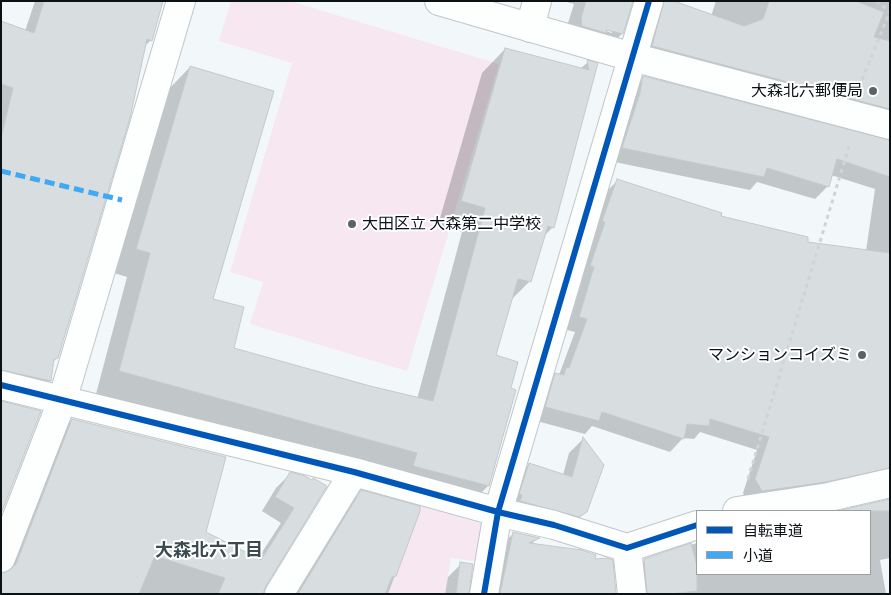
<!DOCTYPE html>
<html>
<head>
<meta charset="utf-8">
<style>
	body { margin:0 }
	#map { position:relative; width:891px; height:595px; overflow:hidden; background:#f2f8fa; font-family:Barlow,"Noto Sans JP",sans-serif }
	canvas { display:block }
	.frame { position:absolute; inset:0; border:2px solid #0b1215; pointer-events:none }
	.legend { position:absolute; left:696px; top:510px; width:175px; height:65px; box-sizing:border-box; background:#fff; border:1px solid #9da0a1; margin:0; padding:6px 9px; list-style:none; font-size:15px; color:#0b1215 }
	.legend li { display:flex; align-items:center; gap:10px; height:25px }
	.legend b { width:25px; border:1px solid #9da0a1 }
</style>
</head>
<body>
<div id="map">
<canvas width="891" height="595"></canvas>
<div class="frame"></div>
<ul class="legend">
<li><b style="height:6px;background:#0057b8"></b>自転車道</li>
<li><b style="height:6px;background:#3fa9f5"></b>小道</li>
</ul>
</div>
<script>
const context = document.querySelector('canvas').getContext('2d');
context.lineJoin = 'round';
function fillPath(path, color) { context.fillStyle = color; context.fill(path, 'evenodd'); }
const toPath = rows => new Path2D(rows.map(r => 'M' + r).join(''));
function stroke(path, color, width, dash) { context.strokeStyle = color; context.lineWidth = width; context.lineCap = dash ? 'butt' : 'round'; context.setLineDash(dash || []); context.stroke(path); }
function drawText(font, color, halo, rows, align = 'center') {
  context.font = font + ' Barlow,"Noto Sans JP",sans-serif'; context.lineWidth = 4; context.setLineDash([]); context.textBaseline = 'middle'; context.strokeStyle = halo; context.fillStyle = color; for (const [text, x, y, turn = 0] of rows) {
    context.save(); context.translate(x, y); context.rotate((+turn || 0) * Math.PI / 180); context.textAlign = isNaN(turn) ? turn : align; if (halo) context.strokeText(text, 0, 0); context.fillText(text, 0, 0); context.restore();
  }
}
fillPath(toPath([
	[231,1,290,1,499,64,407,371,250,324,263,282,230,272,292,63,219,41],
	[421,506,486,525,482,562,451,558,445,594,388,594]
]), '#f6e7f1');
fillPath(toPath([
	[35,1,163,1,151,40,144,47,57,358,53,362,50,381,34,396,1,388,1,23,25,31],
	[563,1,631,1,622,34,604,51,564,36,574,4],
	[600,29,612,30,612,33],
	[663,1,670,1,711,16,716,1,890,1,890,130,640,59,652,12],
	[505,49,580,69,588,62,596,64,553,227,544,236,530,281,510,301,495,356,510,389,514,391,488,486,465,509,394,477,96,394,127,277,114,273,167,91,190,67,212,300,232,349,417,399,462,232,438,225,482,73],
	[644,78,890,141,890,488,748,504,743,493,757,450,700,432,694,439,683,438,670,452,592,426,585,434,533,420,543,388,556,374,559,375,575,332,567,330,582,280,578,279,605,193,618,180,719,217,806,243,866,251,875,189,831,175,828,186,815,199,757,182,750,190,610,161,631,91],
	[72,420,204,533,257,560,281,523,262,511,276,488,290,474,312,481,264,586,262,594,4,594,3,576,58,434],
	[583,439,586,511,572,526,507,515,515,478,529,464,563,475,569,453],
	[361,492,419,511,388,594,293,594,347,506],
	[890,500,890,558,880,560,886,594,634,594,631,573,645,560,697,543,697,574,870,574,870,511,842,511],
	[514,533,537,538,531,545,594,560,615,594,490,594,500,546],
	[461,564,468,594,445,594,448,577]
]), '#0003');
const building = toPath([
	[44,1,163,1,152,41,147,39,130,118,58,358,54,359,51,381,1,370,1,138,13,88,1,84,1,21,34,33,44,1],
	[586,1,633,1,623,34,606,30,606,33,582,26,581,18,586,1],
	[664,1,674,1,744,26,763,19,769,1,856,1,884,12,874,37,890,41,890,109,652,46,664,1],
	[505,48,589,70,587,60,598,63,554,228,548,226,531,282,518,279,496,355,518,362,511,388,516,390,489,486,413,466,417,453,119,371,150,253,136,249,190,66,274,91,213,299,244,307,234,348,370,386,433,401,485,208,461,201,505,48],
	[643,76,890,140,890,177,837,159,829,187,767,168,764,177,622,148,640,93,643,76],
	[617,179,722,213,721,216,808,237,808,242,890,253,890,468,826,482,762,491,755,479,769,437,710,419,709,426,687,424,684,439,602,412,599,421,545,407,555,373,564,375,566,367,569,368,587,319,579,317,594,267,590,266,605,222,602,221,617,179],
	[1,401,41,411,1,514,1,401],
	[72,419,226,457,206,532,261,560,294,508,275,497,290,472,305,476,312,480,313,478,315,479,327,486,266,586,263,594,218,594,225,578,155,556,139,594,1,594,1,573,10,570,16,564,72,419],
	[583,437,604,465,587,512,579,517,520,501,522,495,519,494,529,463,572,477,583,437],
	[361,490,420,506,420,511,396,576,392,577,385,594,298,594,361,490],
	[890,499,890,511,837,511,890,499],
	[513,532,540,538,529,543,582,550,596,555,595,559,607,558,613,560,616,594,500,594,513,532],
	[691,543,697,566,697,591,671,594,647,594,644,559,691,543],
	[460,562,473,564,469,594,456,594,460,562]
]);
fillPath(building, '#d8dee0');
stroke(building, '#c3cacc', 1);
const minor = toPath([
	[439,1,632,57,890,125],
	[530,28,537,1],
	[1,385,354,472,498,512,554,525,627,548,697,525],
	[737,511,829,497,890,483],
	[627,548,632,594],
	[1,558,62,401,181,1],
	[279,594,354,472],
	[484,594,498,512,649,1]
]);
stroke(minor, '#c0c6c9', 30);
stroke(toPath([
	[876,1,890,11],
	[859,87,890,11],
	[748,479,850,143]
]), '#d1d3d4', 3, [4, 4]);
stroke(minor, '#fdfefe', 28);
stroke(toPath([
	[1,171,122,200]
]), '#3fa9f5', 5, [10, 5]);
stroke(toPath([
	[1,385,354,472,498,512,554,525,627,548,697,525],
	[484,594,498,512,649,1]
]), '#0057b8', 6);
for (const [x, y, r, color] of [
	[873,91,5,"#5c6265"],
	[352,224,5,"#5c6265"],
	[862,355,5,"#5c6265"]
]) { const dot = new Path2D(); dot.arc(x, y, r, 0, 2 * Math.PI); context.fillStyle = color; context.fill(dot); stroke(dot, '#fff', 2); }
drawText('16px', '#0b1215', '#fff', [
	["大森北六郵便局",863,91],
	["大田区立 大森第二中学校",362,224,"left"],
	["マンションコイズミ",852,355]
], 'right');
drawText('bold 18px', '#3b4b51', '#fff', [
	["大森北六丁目",209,550]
]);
</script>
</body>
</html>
